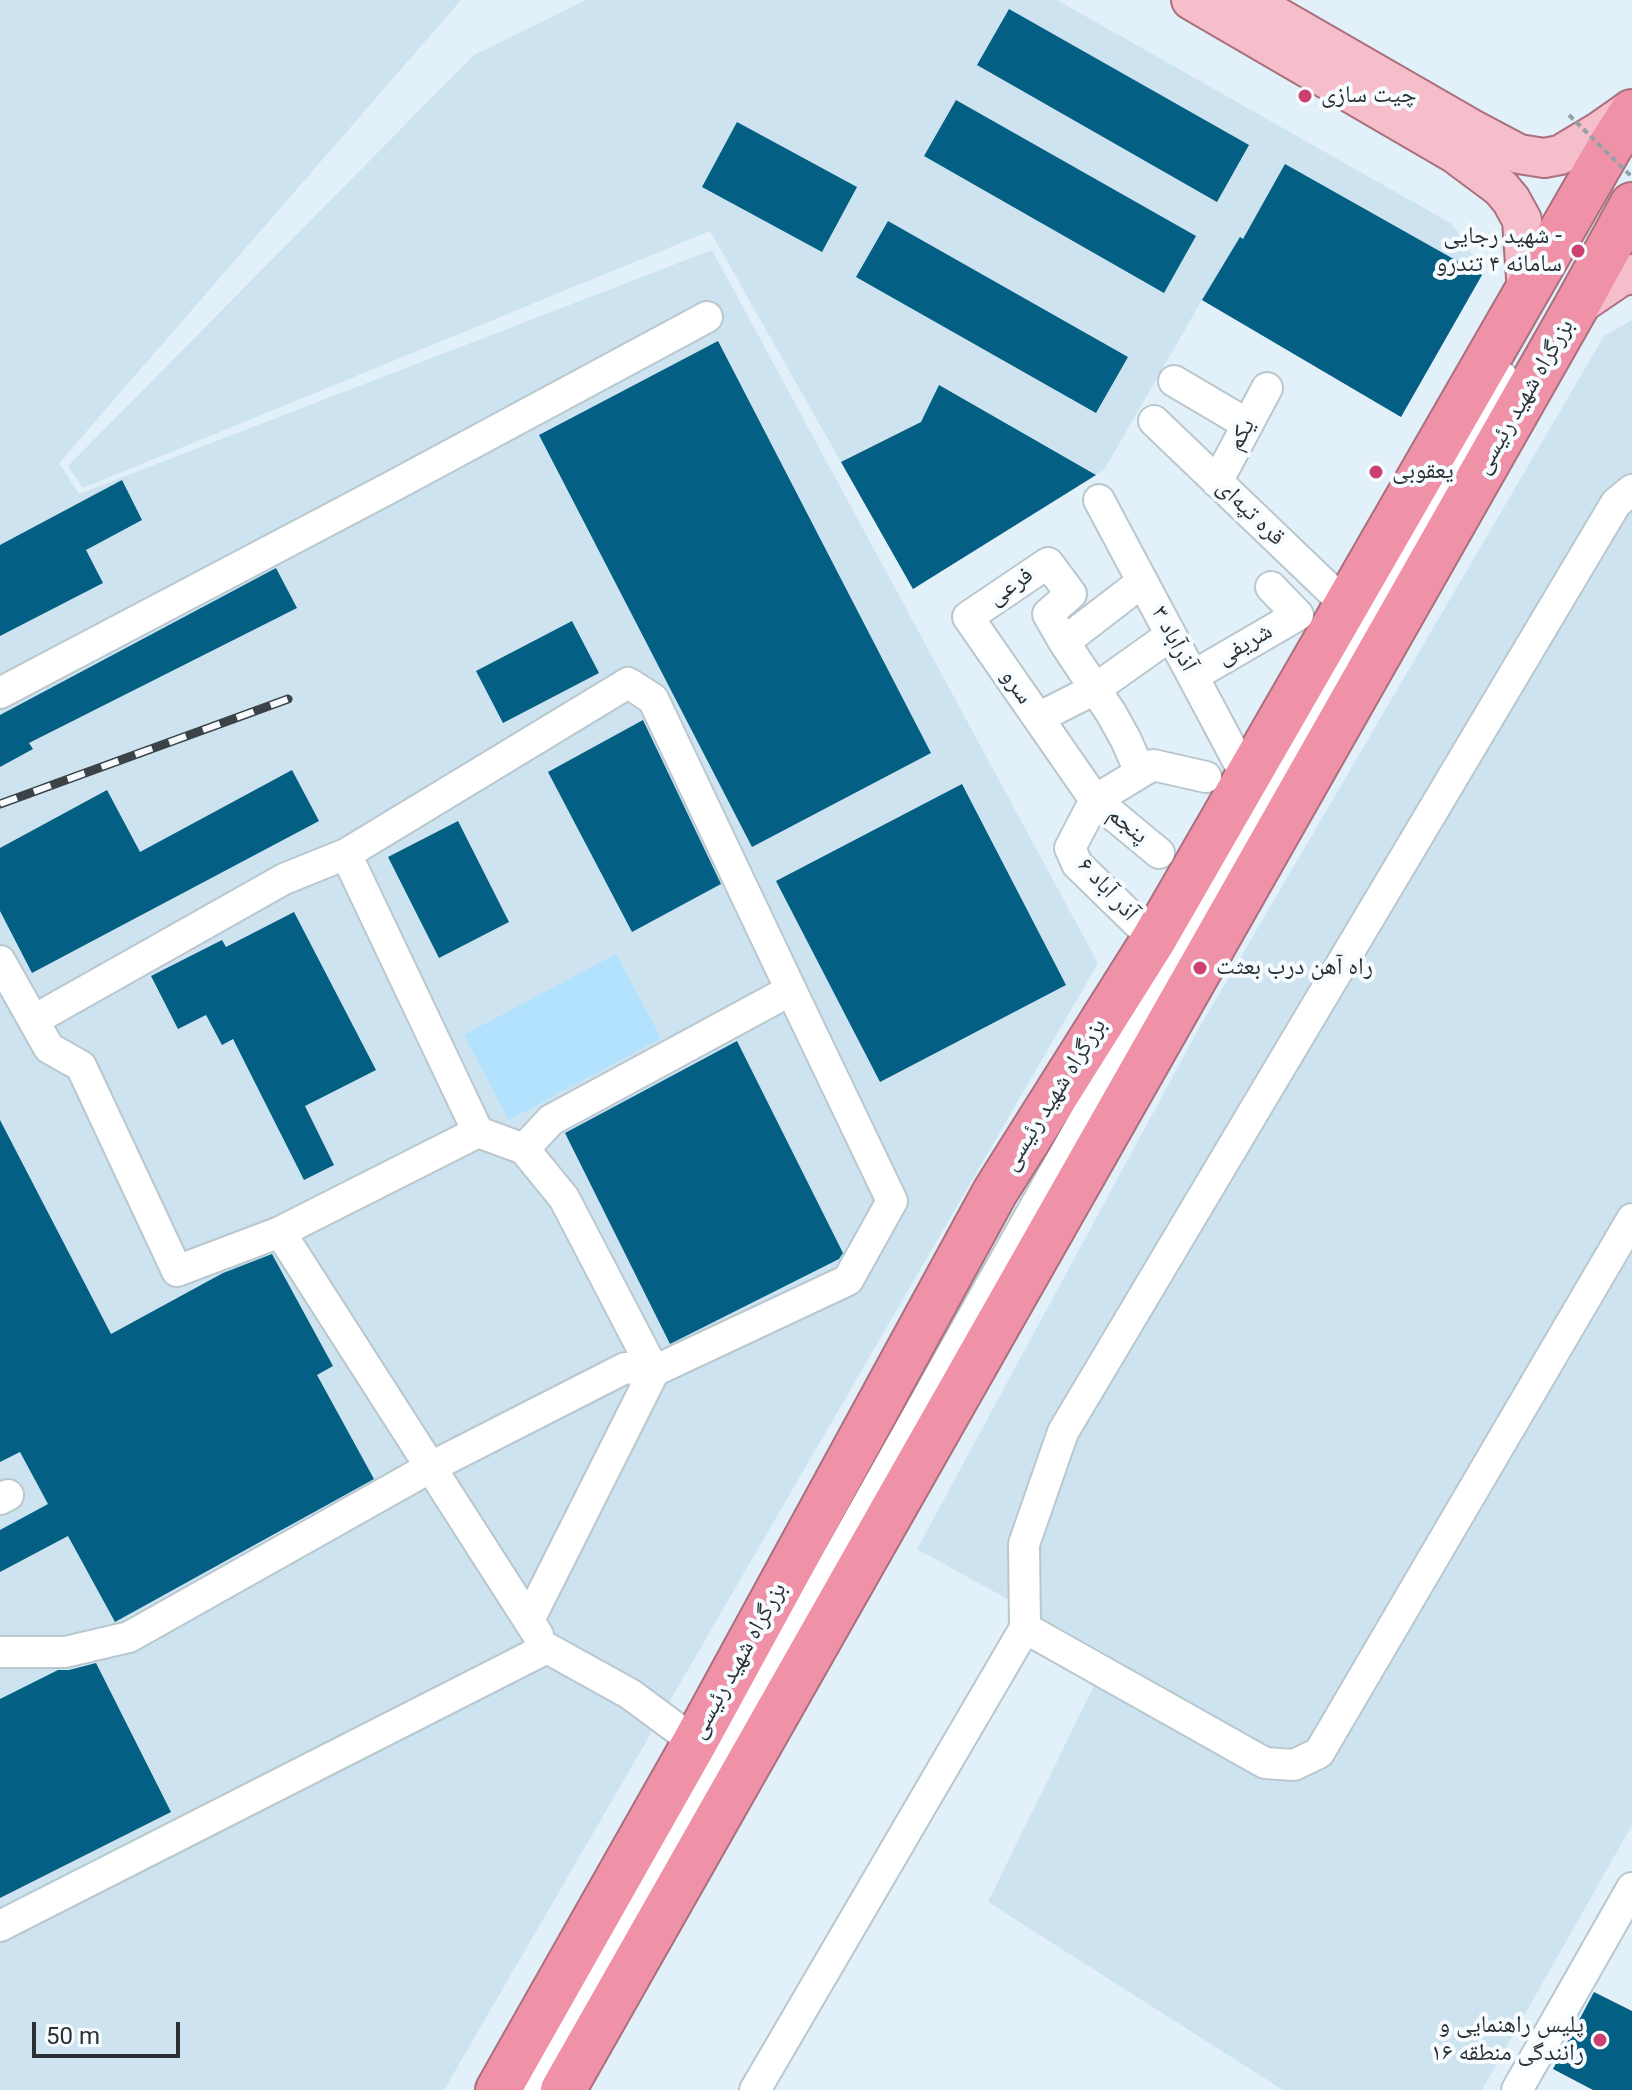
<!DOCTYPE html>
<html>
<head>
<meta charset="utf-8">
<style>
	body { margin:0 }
	#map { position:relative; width:1632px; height:2090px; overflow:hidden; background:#e1f0f9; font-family:Roboto,sans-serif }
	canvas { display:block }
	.scale { position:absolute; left:32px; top:2022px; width:148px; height:36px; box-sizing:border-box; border:4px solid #2a3033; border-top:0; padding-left:10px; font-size:24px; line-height:28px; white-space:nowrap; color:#2a3033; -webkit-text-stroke:6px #f6fbff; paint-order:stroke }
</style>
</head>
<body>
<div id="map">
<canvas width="1632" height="2090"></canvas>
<div class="scale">50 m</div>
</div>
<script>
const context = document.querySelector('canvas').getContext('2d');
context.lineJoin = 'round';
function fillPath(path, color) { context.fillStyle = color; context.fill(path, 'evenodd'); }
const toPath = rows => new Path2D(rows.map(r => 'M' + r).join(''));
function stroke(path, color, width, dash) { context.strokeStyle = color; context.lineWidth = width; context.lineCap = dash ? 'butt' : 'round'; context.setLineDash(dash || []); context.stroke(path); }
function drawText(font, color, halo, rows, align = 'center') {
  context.font = font + ' Roboto,"Noto Naskh Arabic",sans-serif'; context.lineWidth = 8; context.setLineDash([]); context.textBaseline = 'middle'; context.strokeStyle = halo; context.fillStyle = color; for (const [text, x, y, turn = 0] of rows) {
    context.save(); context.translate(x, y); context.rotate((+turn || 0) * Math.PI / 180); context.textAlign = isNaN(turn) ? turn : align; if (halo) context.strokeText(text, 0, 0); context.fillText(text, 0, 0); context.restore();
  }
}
fillPath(toPath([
	[0,0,461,0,59,463,79,494,712,250,1098,963,444,2090,0,2090],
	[586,0,1057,0,1452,224,1476,260,1482,275,1401,417,1202,300,1104,470,913,589,710,231,83,488,68,466,474,55],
	[1632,320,1632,1825,1482,2090,1283,2090,988,1902,1109,1655,917,1549,1198,1030,1604,336]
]), '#cee3f0');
fillPath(toPath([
	[616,954,661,1038,509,1120,464,1035]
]), '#b2e2fe');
fillPath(toPath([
	[1009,9,1249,145,1217,202,977,65],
	[956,100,1196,236,1164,293,924,156],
	[737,122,857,187,822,252,702,187],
	[1285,164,1482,275,1401,417,1202,300,1240,237,1243,239],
	[888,221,1128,357,1096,413,856,277],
	[718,341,931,753,752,847,539,435],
	[939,385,1096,475,913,589,841,462,921,422],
	[122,480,142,520,86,550,103,583,0,636,0,545],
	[276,568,297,608,29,743,33,749,0,767,0,715],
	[572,621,599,673,503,723,476,671],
	[643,720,721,884,632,932,548,772],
	[292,770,319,821,32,973,0,911,0,848,107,790,140,852],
	[962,784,1066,985,880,1082,776,881],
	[458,821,509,922,439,958,388,857],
	[294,912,376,1070,305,1106,334,1165,304,1180,233,1039,222,1045,206,1015,178,1029,151,976,222,940,226,947],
	[737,1041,843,1253,839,1259,670,1344,565,1133],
	[0,1120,111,1334,223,1273,272,1254,333,1366,317,1375,374,1479,115,1622,68,1536,0,1572,0,1530,48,1504,20,1452,0,1462],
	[96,1663,171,1812,0,1898,0,1699,58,1670,69,1670],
	[1594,1992,1632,2011,1632,2090,1593,2090,1553,2069]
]), '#035f84');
const minor = toPath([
	[1174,381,1247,424],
	[1154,421,1346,605],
	[1217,482,1267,388],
	[1099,500,1247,778],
	[1142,582,1064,642,1048,614,1071,594,1048,563,968,617,1095,800,1070,848,1077,864,1154,939],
	[1064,642,1111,713,1126,740,1140,772],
	[1193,676,1298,615,1271,587],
	[0,693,393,486,707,317],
	[1038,718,1095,689,1171,635],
	[1159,853,1095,800,1153,765,1206,777],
	[0,961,49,1048,81,1066,177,1271,280,1232,478,1132,524,1149,564,1198,654,1371],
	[34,1020,284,879,346,854],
	[478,1132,346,854,628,683,653,699,791,990],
	[524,1149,551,1120,791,990,892,1201,848,1280,654,1371,529,1620],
	[280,1232,538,1635],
	[0,1499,8,1495],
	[1025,1628,1265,1763,1294,1765,1319,1753,1632,1219],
	[0,1652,65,1652,129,1637,431,1467,625,1368,654,1371],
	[0,1926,547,1648,630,1694,695,1742],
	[538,2090,1502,377],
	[755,2090,1025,1628,1024,1544,1063,1432,1616,503,1632,490],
	[1517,2090,1632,1888]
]);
const major = toPath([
	[1191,0,1454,153,1501,188,1511,200,1522,220,1527,293],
	[1248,0,1470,128,1519,154,1544,158,1560,155,1600,131,1630,110],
	[1576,307,1620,277,1632,274]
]);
const highway = toPath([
	[498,2090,695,1742,995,1192,1154,939,1611,145,1632,112],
	[563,2090,1576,307,1632,205]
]);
stroke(minor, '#b9c7cf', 34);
stroke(major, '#aa707e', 42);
stroke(highway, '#aa707e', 48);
stroke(minor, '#fff', 30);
stroke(major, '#f5beca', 38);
stroke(highway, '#ef92a7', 44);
const rail = toPath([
	[0,804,288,699]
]);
stroke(rail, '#3c4347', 9);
stroke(rail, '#f6fbff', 6, [18]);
stroke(toPath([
	[1569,115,1632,177]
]), '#95a1a7', 4, [6, 4]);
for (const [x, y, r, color] of [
	[1305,96,8,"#cd3f6c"],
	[1578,251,8,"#cd3f6c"],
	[1376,472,8,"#cd3f6c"],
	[1200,968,8,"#cd3f6c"],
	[1600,2040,8,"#cd3f6c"]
]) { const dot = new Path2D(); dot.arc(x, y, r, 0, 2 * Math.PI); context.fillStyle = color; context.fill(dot); stroke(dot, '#f6fbff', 3); }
drawText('24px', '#2a3033', '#f6fbff', [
	["چیت سازی",1321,96],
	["شهید رجایی -",1562,237,"right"],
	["سامانه ۴ تندرو",1562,265,"right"],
	["یعقوبی",1392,472],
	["راه آهن درب بعثت",1216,968],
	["پلیس راهنمایی و",1584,2026,"right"],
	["رانندگی منطقه ۱۶",1584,2054,"right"]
], 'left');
drawText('24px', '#2a3033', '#f6fbff', [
	["بزرگراه شهید رئیسی",1525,397,-60],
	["یکم",1242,435,-62],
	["قره تپه‌ای",1250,513,44],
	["فرعی",1011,587,-34],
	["۳ آذرآباد",1173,639,62],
	["شریفی",1245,645,-30],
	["سرو",1016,687,55],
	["پنجم",1127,826,39],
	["آذر آباد ۶",1107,890,47],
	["بزرگراه شهید رئیسی",1055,1095,-58],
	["بزرگراه شهید رئیسی",739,1661,-61]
]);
</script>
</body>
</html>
